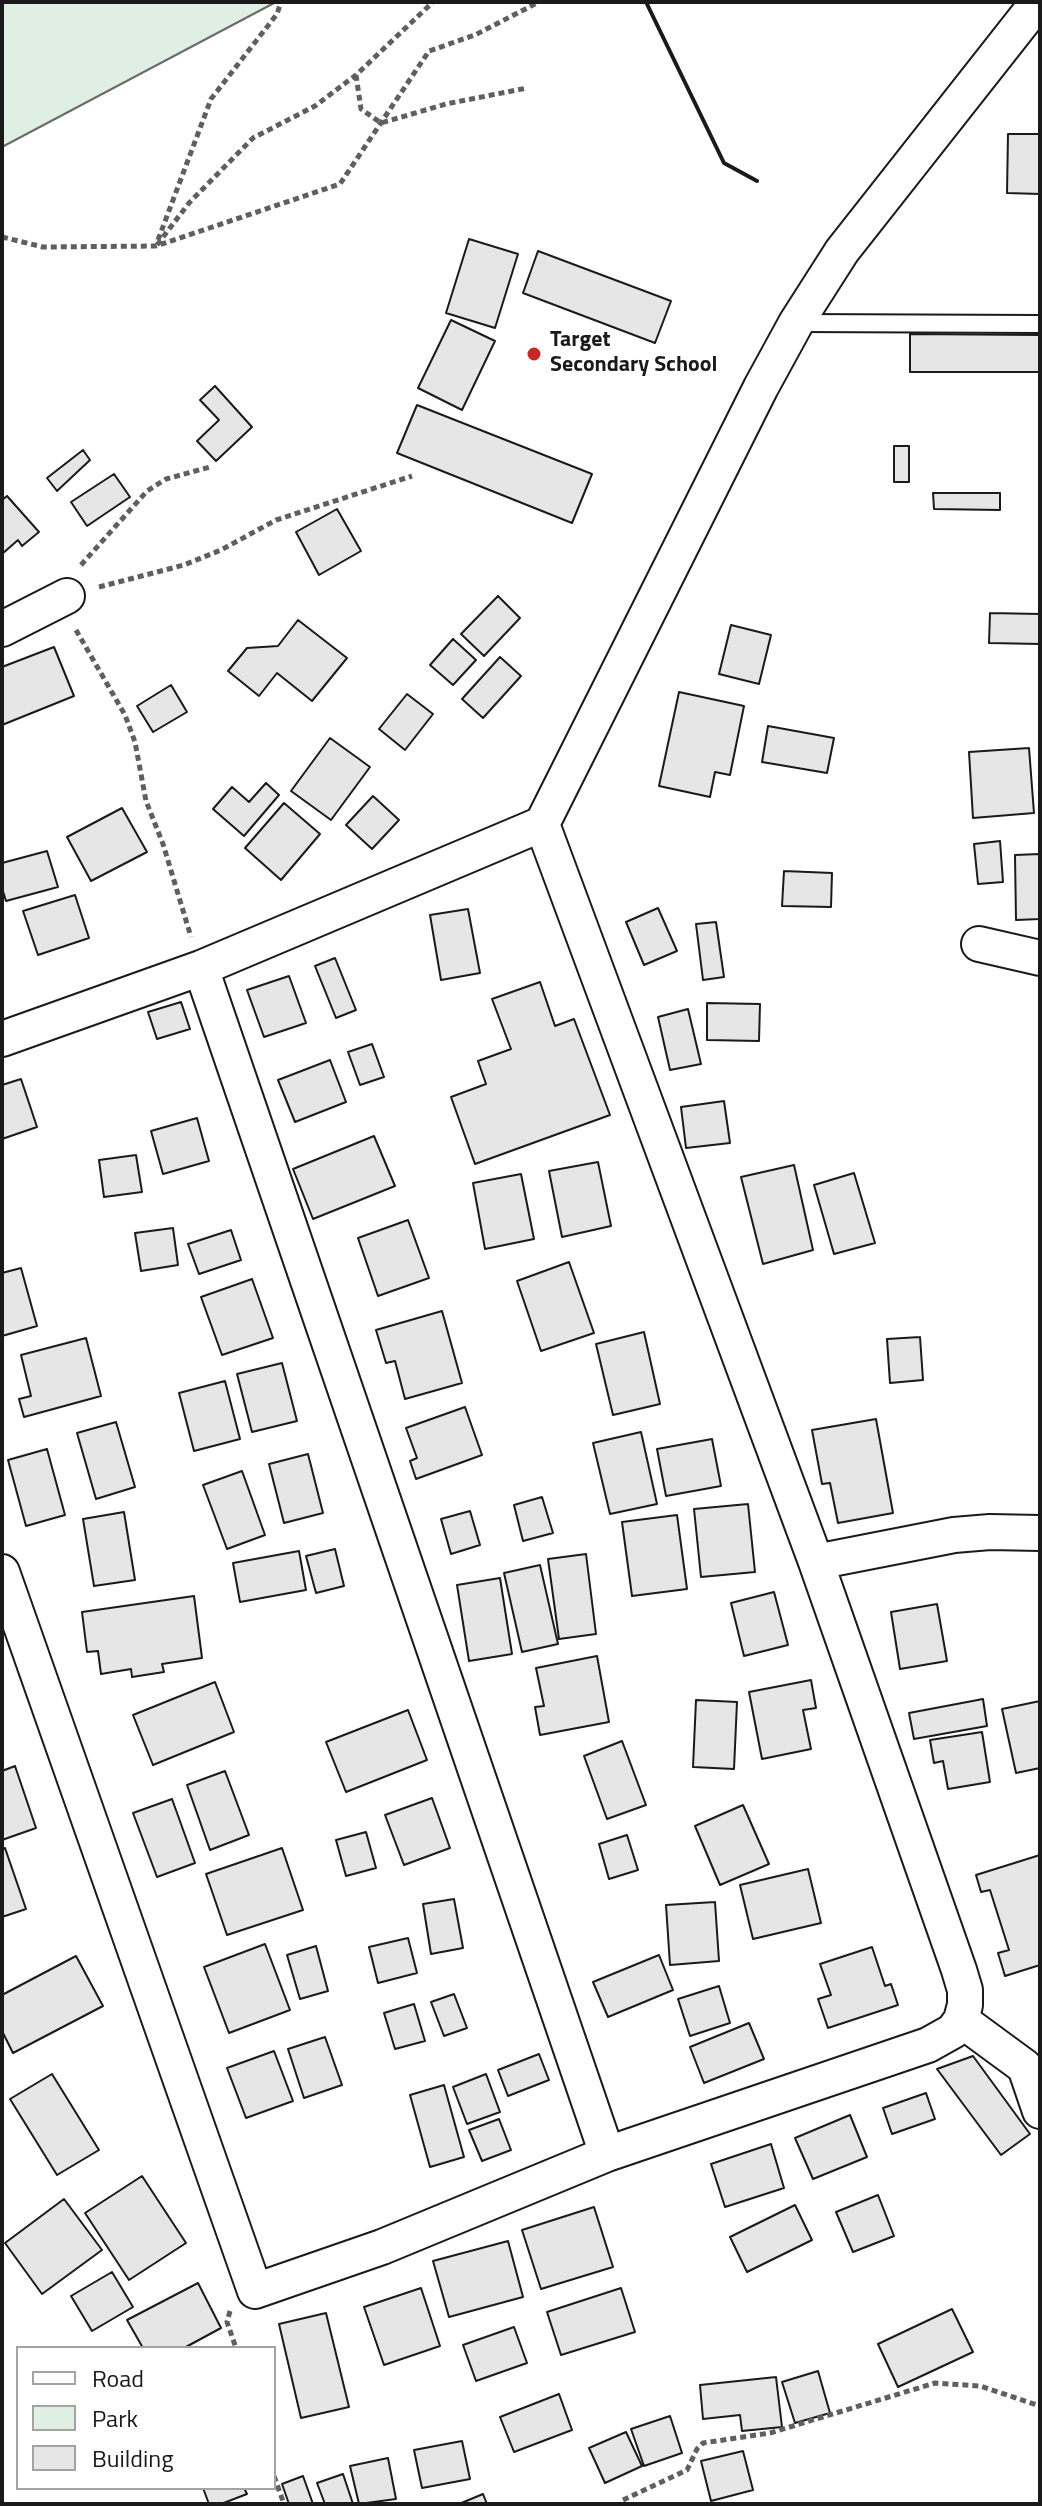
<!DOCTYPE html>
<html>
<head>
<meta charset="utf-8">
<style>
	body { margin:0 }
	#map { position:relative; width:1042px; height:2506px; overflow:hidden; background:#fff; font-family:"Titillium Web",sans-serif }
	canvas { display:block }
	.frame { position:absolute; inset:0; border:4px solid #1a1a1a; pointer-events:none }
	.legend { position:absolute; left:16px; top:2346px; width:260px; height:144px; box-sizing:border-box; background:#fff; border:2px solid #a3a3a3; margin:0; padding:10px 14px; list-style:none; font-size:24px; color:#1a1a1a }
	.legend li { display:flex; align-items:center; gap:16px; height:40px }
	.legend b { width:40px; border:2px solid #a3a3a3 }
</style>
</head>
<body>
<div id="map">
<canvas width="1042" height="2506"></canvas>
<div class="frame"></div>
<ul class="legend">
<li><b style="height:10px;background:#fff"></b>Road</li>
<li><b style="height:22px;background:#e0efe3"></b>Park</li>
<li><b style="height:22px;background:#e6e6e6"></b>Building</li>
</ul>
</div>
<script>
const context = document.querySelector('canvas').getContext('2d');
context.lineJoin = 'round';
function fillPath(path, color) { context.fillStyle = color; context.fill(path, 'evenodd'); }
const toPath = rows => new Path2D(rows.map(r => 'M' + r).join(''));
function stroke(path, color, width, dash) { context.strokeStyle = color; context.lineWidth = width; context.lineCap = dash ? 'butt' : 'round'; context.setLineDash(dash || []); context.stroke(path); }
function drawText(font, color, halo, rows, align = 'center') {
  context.font = font + ' "Titillium Web",sans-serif'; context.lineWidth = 6; context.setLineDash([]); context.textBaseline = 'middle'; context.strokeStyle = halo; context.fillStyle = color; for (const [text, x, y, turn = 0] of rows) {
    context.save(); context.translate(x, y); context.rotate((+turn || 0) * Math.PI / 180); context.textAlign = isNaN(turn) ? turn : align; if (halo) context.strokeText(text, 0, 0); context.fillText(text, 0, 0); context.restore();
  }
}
const green = toPath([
	[2,2,276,2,2,147,2,2]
]);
fillPath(green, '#e0efe3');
stroke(green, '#6a6a6a', 2);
const building = toPath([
	[1008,134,1040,134,1040,194,1007,193,1008,134],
	[469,239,518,254,495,328,446,313,469,239],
	[538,251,671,301,655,343,523,293,538,251],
	[451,320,495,341,462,410,418,388,451,320],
	[910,334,1040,335,1040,372,910,372,910,334],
	[215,386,252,427,216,461,197,441,219,420,200,400,215,386],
	[417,405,592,474,572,523,397,453,417,405],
	[894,446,909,446,909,482,894,482,894,446],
	[83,450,90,460,57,491,47,478,83,450],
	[114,474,130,497,87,526,71,502,114,474],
	[933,493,1000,493,1000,510,934,509,933,493],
	[7,496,39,532,22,546,18,540,2,554,2,500,7,496],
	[337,509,361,551,319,575,296,532,337,509],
	[498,596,520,618,484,656,461,634,498,596],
	[990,613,1040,614,1040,644,989,643,990,613],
	[298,620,347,658,312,701,277,673,259,696,228,671,247,648,278,646,298,620],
	[731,625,771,635,759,684,719,674,731,625],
	[453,639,476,660,453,685,430,665,453,639],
	[54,647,74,696,2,725,2,667,54,647],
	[500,657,521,676,483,718,462,699,500,657],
	[171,685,187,712,153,732,137,706,171,685],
	[679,692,744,706,730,775,715,772,710,797,659,786,679,692],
	[407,694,433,714,405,750,379,729,407,694],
	[768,726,834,738,827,773,762,762,768,726],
	[330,738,370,767,331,820,291,791,330,738],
	[1029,748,1034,813,973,818,969,752,1029,748],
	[266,783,279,795,244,836,213,809,232,787,249,802,266,783],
	[373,796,399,820,372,849,346,825,373,796],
	[284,803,320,834,281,880,245,848,284,803],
	[122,808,147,852,91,881,67,837,122,808],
	[1000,841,1003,882,978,884,974,844,1000,841],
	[47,851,58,887,6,901,2,888,2,863,47,851],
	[1040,854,1040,919,1016,920,1015,855,1040,854],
	[784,871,832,873,831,907,782,906,784,871],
	[75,895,89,938,38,955,23,911,75,895],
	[658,908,677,951,644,965,626,922,658,908],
	[468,909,480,973,441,980,430,915,468,909],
	[716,922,724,977,703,980,696,924,716,922],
	[335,958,356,1010,336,1018,315,966,335,958],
	[289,976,306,1023,264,1037,247,990,289,976],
	[540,982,555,1026,574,1019,610,1115,475,1164,451,1097,486,1084,478,1061,511,1049,492,999,540,982],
	[181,1002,190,1029,157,1039,148,1012,181,1002],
	[707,1003,760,1004,759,1041,707,1040,707,1003],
	[688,1009,701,1064,670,1070,658,1017,688,1009],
	[372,1044,384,1077,360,1085,348,1052,372,1044],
	[330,1060,346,1102,295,1122,278,1080,330,1060],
	[21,1079,37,1127,2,1139,2,1085,21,1079],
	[724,1101,730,1143,686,1148,681,1107,724,1101],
	[197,1118,209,1161,163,1174,151,1131,197,1118],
	[374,1136,395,1186,313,1219,293,1169,374,1136],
	[136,1155,142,1192,104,1197,99,1160,136,1155],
	[598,1162,611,1226,562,1237,549,1171,598,1162],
	[794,1165,813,1250,763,1264,741,1177,794,1165],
	[854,1173,875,1243,834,1254,814,1185,854,1173],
	[521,1174,534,1239,485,1249,473,1183,521,1174],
	[408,1220,429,1278,378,1296,358,1238,408,1220],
	[173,1228,178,1265,141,1271,135,1233,173,1228],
	[231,1230,241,1260,199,1274,188,1244,231,1230],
	[569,1262,594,1333,541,1351,517,1281,569,1262],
	[21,1268,37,1326,2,1336,2,1273,21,1268],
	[252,1279,273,1338,222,1355,201,1297,252,1279],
	[442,1311,462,1383,405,1399,395,1361,386,1363,376,1330,442,1311],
	[644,1332,660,1404,613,1415,596,1344,644,1332],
	[920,1337,923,1380,890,1383,887,1339,920,1337],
	[86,1338,101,1396,24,1417,19,1399,31,1396,21,1355,86,1338],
	[282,1363,297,1421,252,1432,237,1374,282,1363],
	[225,1381,240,1439,194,1451,179,1393,225,1381],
	[465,1407,482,1455,416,1479,410,1461,417,1458,406,1428,465,1407],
	[876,1419,893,1513,838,1523,830,1483,822,1484,812,1430,876,1419],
	[116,1422,135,1487,96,1499,77,1433,116,1422],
	[641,1432,657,1504,610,1514,593,1443,641,1432],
	[712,1439,721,1486,666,1496,657,1449,712,1439],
	[47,1449,65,1515,26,1526,8,1460,47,1449],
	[308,1454,323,1513,284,1523,269,1464,308,1454],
	[242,1471,265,1535,227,1549,203,1485,242,1471],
	[542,1497,553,1533,523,1541,514,1505,542,1497],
	[748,1504,755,1572,701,1577,694,1509,748,1504],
	[470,1511,480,1545,451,1554,441,1519,470,1511],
	[124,1512,135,1580,94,1586,83,1519,124,1512],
	[677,1515,687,1589,632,1596,622,1522,677,1515],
	[335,1549,344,1586,316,1593,306,1556,335,1549],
	[299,1551,306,1590,240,1602,233,1563,299,1551],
	[586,1554,596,1634,559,1639,548,1559,586,1554],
	[540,1565,558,1644,522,1652,504,1573,540,1565],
	[500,1578,512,1654,469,1661,457,1585,500,1578],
	[774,1592,788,1645,744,1656,731,1603,774,1592],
	[194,1596,202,1658,162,1664,164,1672,132,1677,131,1669,101,1674,98,1651,87,1652,82,1612,194,1596],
	[937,1604,947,1661,900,1669,891,1612,937,1604],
	[597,1656,609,1722,540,1735,535,1707,544,1706,536,1668,597,1656],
	[811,1680,816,1708,803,1710,811,1749,762,1759,749,1692,811,1680],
	[215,1682,234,1732,153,1765,133,1715,215,1682],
	[983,1699,987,1726,914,1739,909,1713,983,1699],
	[696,1700,737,1702,734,1769,693,1767,696,1700],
	[1040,1701,1040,1768,1016,1773,1002,1709,1040,1701],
	[408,1710,427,1760,346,1792,326,1742,408,1710],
	[982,1732,990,1782,948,1789,943,1761,934,1763,930,1740,982,1732],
	[622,1741,646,1805,607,1819,584,1756,622,1741],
	[15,1766,36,1828,2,1840,2,1771,15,1766],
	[225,1771,249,1835,210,1850,187,1785,225,1771],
	[432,1798,450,1848,404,1865,385,1815,432,1798],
	[172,1799,195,1863,157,1877,133,1813,172,1799],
	[743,1805,769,1864,720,1885,695,1826,743,1805],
	[366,1832,376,1868,346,1876,336,1840,366,1832],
	[627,1835,638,1870,609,1879,599,1844,627,1835],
	[5,1848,26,1909,2,1917,2,1849,5,1848],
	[282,1848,303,1910,227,1935,206,1874,282,1848],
	[1040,1855,1040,1965,1005,1976,998,1953,1009,1950,990,1890,981,1892,976,1875,1040,1855],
	[808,1869,821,1923,753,1939,740,1885,808,1869],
	[454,1899,463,1948,431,1954,423,1904,454,1899],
	[715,1902,719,1961,670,1965,666,1905,715,1902],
	[408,1938,417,1973,378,1983,369,1947,408,1938],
	[265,1944,290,2010,229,2033,204,1967,265,1944],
	[316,1946,328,1991,300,1999,287,1955,316,1946],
	[872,1947,885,1986,891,1984,898,2005,828,2028,818,1999,831,1995,820,1964,872,1947],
	[659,1955,673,1990,608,2017,593,1982,659,1955],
	[76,1956,103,2006,13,2053,2,2031,2,1995,76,1956],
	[719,1986,730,2023,690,2036,678,1999,719,1986],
	[454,1994,467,2028,444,2036,431,2002,454,1994],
	[414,2004,425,2041,395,2049,384,2013,414,2004],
	[749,2023,764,2059,704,2083,690,2047,749,2023],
	[325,2037,342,2085,304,2098,288,2049,325,2037],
	[274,2051,293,2101,246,2118,227,2068,274,2051],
	[539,2054,549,2080,508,2096,498,2070,539,2054],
	[973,2056,1030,2134,1001,2155,937,2069,973,2056],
	[52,2074,99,2150,57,2175,10,2099,52,2074],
	[486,2074,500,2112,467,2124,453,2087,486,2074],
	[444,2085,464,2157,430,2167,410,2095,444,2085],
	[926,2093,935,2119,892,2134,883,2108,926,2093],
	[850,2115,867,2157,813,2179,795,2138,850,2115],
	[499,2119,511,2150,482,2161,469,2130,499,2119],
	[771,2144,784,2188,725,2207,711,2164,771,2144],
	[142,2176,186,2243,129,2280,85,2213,142,2176],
	[878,2195,894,2236,853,2252,836,2212,878,2195],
	[64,2199,102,2250,42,2294,5,2243,64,2199],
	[795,2205,812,2240,747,2272,730,2237,795,2205],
	[594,2207,613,2267,541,2289,522,2230,594,2207],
	[508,2241,523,2297,449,2317,433,2261,508,2241],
	[112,2272,133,2307,92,2331,71,2296,112,2272],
	[198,2283,221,2328,184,2348,143,2348,127,2320,198,2283],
	[421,2288,440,2346,384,2365,364,2307,421,2288],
	[621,2288,635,2332,561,2355,547,2312,621,2288],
	[952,2309,973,2352,898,2387,878,2344,952,2309],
	[326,2313,349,2407,301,2418,279,2324,326,2313],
	[514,2327,527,2363,476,2381,463,2345,514,2327],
	[818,2371,830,2413,795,2423,782,2382,818,2371],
	[776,2377,782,2427,742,2431,740,2415,703,2419,700,2385,776,2377],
	[559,2394,572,2430,514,2452,500,2417,559,2394],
	[670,2416,682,2453,644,2466,631,2429,670,2416],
	[626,2432,642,2466,605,2483,589,2448,626,2432],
	[462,2441,470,2479,422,2488,414,2450,462,2441],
	[743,2451,753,2490,711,2501,701,2461,743,2451],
	[388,2458,396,2499,359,2504,350,2466,388,2458],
	[343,2474,353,2504,325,2504,317,2483,343,2474],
	[303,2476,313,2504,289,2504,282,2484,303,2476],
	[203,2488,244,2488,247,2494,221,2504,209,2504,203,2488],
	[483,2494,487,2504,459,2504,483,2494]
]);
fillPath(building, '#e6e6e6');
stroke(building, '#1a1a1a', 2);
const service = toPath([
	[798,323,1040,324]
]);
const minor = toPath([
	[2,629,67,596],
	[979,944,1040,958],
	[201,968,607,2154],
	[2,1039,201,968,542,824,761,387,796,323,842,251,1038,2],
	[816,1562,954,1535,990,1532,1040,1533],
	[2,1572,255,2291,382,2247,607,2154,928,2045,953,2031,961,2020,965,2005,965,1990,959,1970,816,1562,542,824],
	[961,2020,1025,2067,1040,2111]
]);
stroke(service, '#1a1a1a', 20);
stroke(minor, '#1a1a1a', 38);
stroke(toPath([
	[356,75,361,109,381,123,446,104,527,88],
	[2,237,43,247,156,246,340,184,429,51,475,35,539,2],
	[158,240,211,99,277,14,281,2],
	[157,245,189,203,253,138,315,106,356,75,433,2],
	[81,565,147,491,166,479,210,467],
	[99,587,184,565,221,550,276,520,412,476],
	[76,630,125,715,135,742,146,801,163,844,191,937],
	[230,2311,227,2322,236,2348],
	[274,2476,284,2504],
	[623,2500,687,2470,697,2449,703,2443,770,2433,935,2383,980,2386,1040,2406]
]), '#5f5f5f', 5, [6, 4]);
stroke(service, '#fff', 16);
stroke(minor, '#fff', 34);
stroke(toPath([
	[646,2,724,163,757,181]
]), '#1a1a1a', 4);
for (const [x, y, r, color] of [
	[534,354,8,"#c62828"]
]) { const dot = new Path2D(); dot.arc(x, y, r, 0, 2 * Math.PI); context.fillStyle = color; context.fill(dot); stroke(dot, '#fff', 3); }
drawText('bold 22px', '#1a1a1a', '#fff', [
	["Target",550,341],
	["Secondary School",550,366]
], 'left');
</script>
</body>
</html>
